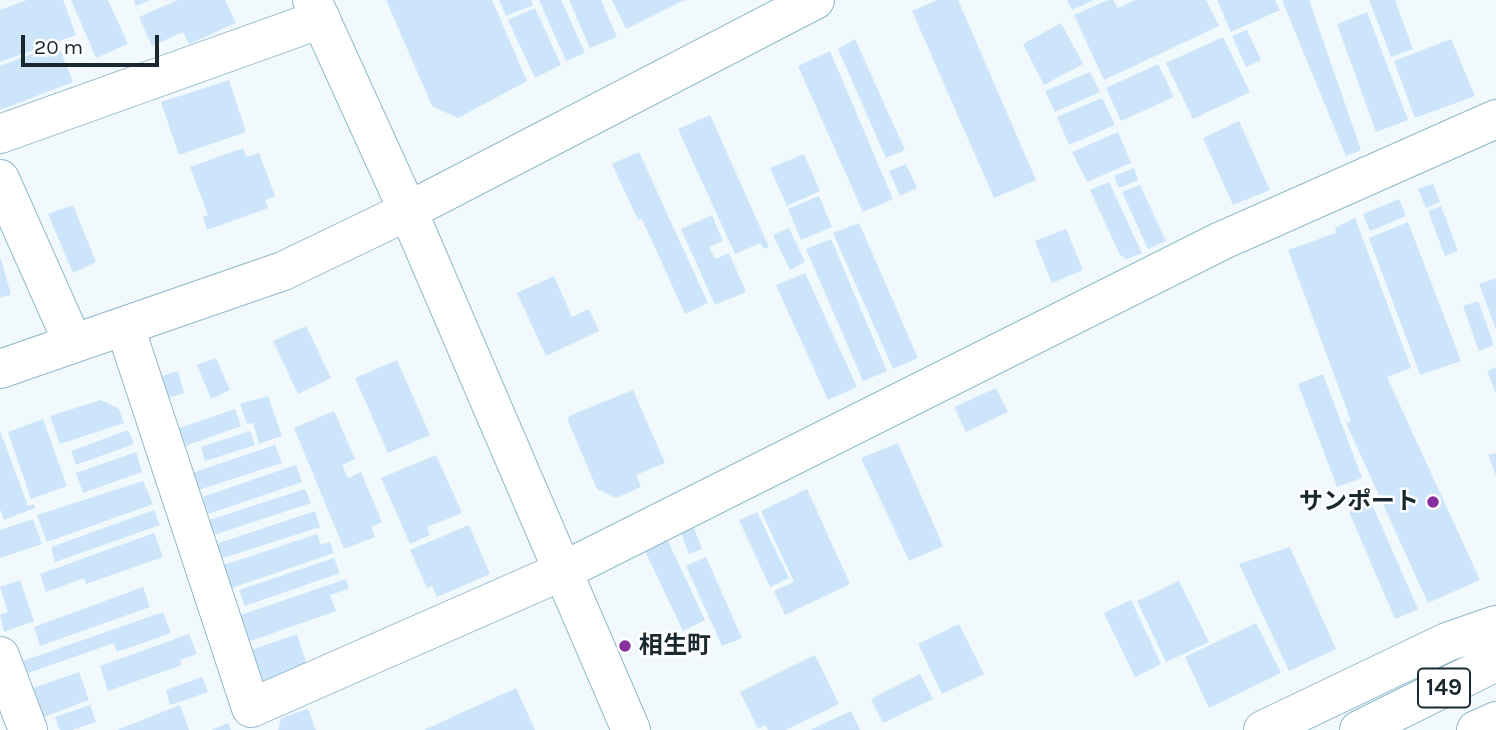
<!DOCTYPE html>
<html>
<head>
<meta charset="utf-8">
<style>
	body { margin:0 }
	#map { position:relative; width:1496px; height:730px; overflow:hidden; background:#f1f9fd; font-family:Karla,sans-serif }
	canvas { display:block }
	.scale { position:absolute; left:21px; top:35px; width:138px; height:32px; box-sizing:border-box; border:4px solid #19292f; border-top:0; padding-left:9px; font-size:21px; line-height:24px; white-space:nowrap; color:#19292f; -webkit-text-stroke:5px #fff; paint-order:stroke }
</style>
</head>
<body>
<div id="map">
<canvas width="1496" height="730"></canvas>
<div class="scale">20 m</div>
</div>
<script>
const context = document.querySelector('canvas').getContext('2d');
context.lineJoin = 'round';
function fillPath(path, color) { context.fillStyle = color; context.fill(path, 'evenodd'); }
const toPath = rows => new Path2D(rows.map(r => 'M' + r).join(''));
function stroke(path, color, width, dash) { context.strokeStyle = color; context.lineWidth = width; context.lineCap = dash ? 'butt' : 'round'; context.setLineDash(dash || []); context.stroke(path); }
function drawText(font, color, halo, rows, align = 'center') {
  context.font = font + ' Karla,"Noto Sans JP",sans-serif'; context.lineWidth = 5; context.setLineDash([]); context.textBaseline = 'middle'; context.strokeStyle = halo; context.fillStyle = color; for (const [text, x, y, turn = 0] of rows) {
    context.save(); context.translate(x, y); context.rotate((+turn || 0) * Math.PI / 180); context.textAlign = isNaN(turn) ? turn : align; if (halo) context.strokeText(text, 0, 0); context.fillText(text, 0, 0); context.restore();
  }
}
fillPath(toPath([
	[27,0,63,0,76,35,0,62,0,10],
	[71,0,108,0,128,44,96,58],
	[134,0,151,0,136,6],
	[178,0,225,0,236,23,189,44,183,32,152,46,139,17],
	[386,0,492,0,527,81,458,118,432,106],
	[499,0,531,0,533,5,506,16],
	[539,0,561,0,585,53,566,61],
	[569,0,601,0,617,37,590,48],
	[612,0,685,0,626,29],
	[937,0,958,0,1036,180,994,198,912,11],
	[1067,0,1094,0,1072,10],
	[1108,0,1113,0,1118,8,1136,0,1206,0,1219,26,1104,80,1074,15],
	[1217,0,1275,0,1280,10,1231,32],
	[1282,0,1309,0,1361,150,1346,156],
	[1369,0,1395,0,1413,49,1391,57],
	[535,8,561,65,535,78,508,20],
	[1367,12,1408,120,1376,132,1337,24],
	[1061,23,1083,64,1044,85,1023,44],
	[1247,30,1261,60,1246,67,1232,36],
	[1223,37,1250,92,1193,119,1166,63],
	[855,39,905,150,886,158,838,49],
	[1451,39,1475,96,1415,118,1394,61],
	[58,44,73,82,0,110,0,66],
	[830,51,893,199,863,212,798,66],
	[1158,64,1174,97,1121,121,1106,88],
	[1090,72,1100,92,1055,112,1045,91],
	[229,80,246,132,179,155,161,102],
	[1102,98,1115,125,1069,145,1057,117],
	[710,115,769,247,764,249,760,243,735,254,678,129],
	[1239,121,1270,190,1233,205,1203,138],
	[1118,132,1131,163,1087,182,1072,152],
	[243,148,246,157,259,153,275,196,265,200,268,208,207,230,203,217,208,215,190,167],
	[639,152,708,303,685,314,642,219,638,220,612,164],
	[804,154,820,191,787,206,770,168],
	[906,164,917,188,900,196,889,171],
	[1134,168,1138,180,1119,188,1114,176],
	[1109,182,1142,253,1127,259,1120,255,1090,190],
	[1433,184,1440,202,1426,208,1418,189],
	[1140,185,1166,241,1148,249,1122,192],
	[819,196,832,227,801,240,788,209],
	[1399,199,1406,216,1370,231,1363,214],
	[73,205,96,262,73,273,48,214],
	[1441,206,1458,251,1445,256,1428,211],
	[712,215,723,241,709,247,715,259,729,253,746,292,715,305,681,229],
	[1355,218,1411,368,1387,377,1480,580,1428,603,1346,423,1351,421,1288,250,1336,233,1335,228],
	[1408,222,1461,361,1420,375,1369,238],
	[859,223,918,358,893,369,833,233],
	[789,228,805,262,790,270,773,235],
	[1066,229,1083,270,1052,283,1035,241],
	[831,239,887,371,863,381,806,249],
	[1,259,11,295,0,297,0,260],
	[805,273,857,387,828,400,776,285],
	[554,276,572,317,589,309,599,331,546,356,517,293],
	[1496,278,1496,329,1479,284],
	[1478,301,1494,345,1479,351,1463,306],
	[306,326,331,378,298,394,273,341],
	[216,358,230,390,211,399,197,365],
	[397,360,430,435,388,453,355,378],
	[1496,367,1496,394,1487,371],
	[178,371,184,393,158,401,152,379],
	[1323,374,1362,478,1337,487,1298,384],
	[996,388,1008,412,966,432,954,407],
	[633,390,665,463,636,475,641,487,616,498,597,489,568,421,569,416],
	[268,396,282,436,259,444,253,423,247,424,240,404],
	[101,400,119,409,124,423,60,444,50,416],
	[235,409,241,426,174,450,168,432],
	[334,411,355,459,342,465,348,478,361,472,382,522,371,527,375,537,344,549,294,428],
	[43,419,67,486,31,499,8,432],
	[128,430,134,444,76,465,71,451],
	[0,431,28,506,34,504,35,508,4,520,0,509],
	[250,431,255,445,205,461,201,447],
	[898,443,943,546,909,561,861,458],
	[275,445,282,463,189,493,183,476],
	[136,452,142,472,83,493,76,473],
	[1496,453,1496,476,1488,455],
	[436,455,462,513,427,527,430,535,410,544,381,478],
	[296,465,302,482,208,514,202,497],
	[143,481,153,504,47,542,37,515],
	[305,489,311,503,208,537,203,522],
	[807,489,850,584,785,615,774,591,794,582,761,511],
	[1371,502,1418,609,1395,619,1349,512],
	[154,510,160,525,55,562,51,547],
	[315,511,320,527,220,559,216,544],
	[757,512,789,578,770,587,739,520],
	[33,519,42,544,0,558,0,530],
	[469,525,490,574,437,597,432,586,427,588,410,550],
	[694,528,702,549,689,554,681,533],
	[154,533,163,557,86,584,84,578,46,592,40,574],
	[317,534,321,545,330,542,334,553,223,591,215,568],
	[668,541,705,620,683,631,645,551],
	[1290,547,1336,649,1289,671,1239,564],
	[706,557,742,638,722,646,686,566],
	[334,558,340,573,245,606,239,590],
	[346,579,349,589,330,595,336,611,239,645,229,619],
	[20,580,34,621,4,632,0,615,8,612,0,587],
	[1179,581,1209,642,1166,662,1137,601],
	[143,587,150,607,40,646,34,627],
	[1131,600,1161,664,1135,677,1104,613],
	[163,612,171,633,117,652,114,643,28,673,23,661],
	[1256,623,1281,673,1209,708,1185,657],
	[959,624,984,674,942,694,918,644],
	[189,634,197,654,180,660,182,665,108,691,100,666],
	[297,634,308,668,259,684,243,653],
	[815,655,839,704,786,730,768,730,765,725,758,729,740,692],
	[79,672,89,700,38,719,28,690],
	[920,674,933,699,883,723,871,699],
	[202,677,208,692,170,705,166,690],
	[516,688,535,730,424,730],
	[90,705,96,722,72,730,60,730,55,717],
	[180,705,189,730,117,730],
	[308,709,316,730,278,730,281,718],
	[851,711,860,730,810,730],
	[228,723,231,730,211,730]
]), '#cce5fa');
const minor = toPath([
	[0,134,321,19],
	[0,179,73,343],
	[125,327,251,708,565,570],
	[0,656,28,730]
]);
const tertiary = toPath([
	[312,0,408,211,631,730],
	[0,369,283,271,408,211,815,0],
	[565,570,1221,241,1496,119]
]);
const trunk = toPath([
	[1263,730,1447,642,1496,625],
	[1359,730,1496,662],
	[1476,730,1496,721]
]);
stroke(minor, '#90b9ca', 40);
stroke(tertiary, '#90b9ca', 40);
stroke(trunk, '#90b9ca', 40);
stroke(minor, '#fff', 38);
stroke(tertiary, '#fff', 38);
stroke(trunk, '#fff', 38);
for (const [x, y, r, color] of [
	[1433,502,7,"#88309d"],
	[625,646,7,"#88309d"]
]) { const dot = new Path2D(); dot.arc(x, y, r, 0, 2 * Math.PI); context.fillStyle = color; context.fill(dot); stroke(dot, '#fff', 2.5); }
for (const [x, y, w] of [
	[1444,688,52]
]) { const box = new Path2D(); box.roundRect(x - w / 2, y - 19.5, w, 39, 5); context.fillStyle = '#fff'; context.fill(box); stroke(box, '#19292f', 2); }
drawText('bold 23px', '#19292f', null, [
	["149",1444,688]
]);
drawText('bold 24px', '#19292f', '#fff', [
	["サンポート",1419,502],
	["相生町",639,646,"left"]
], 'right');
</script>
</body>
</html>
